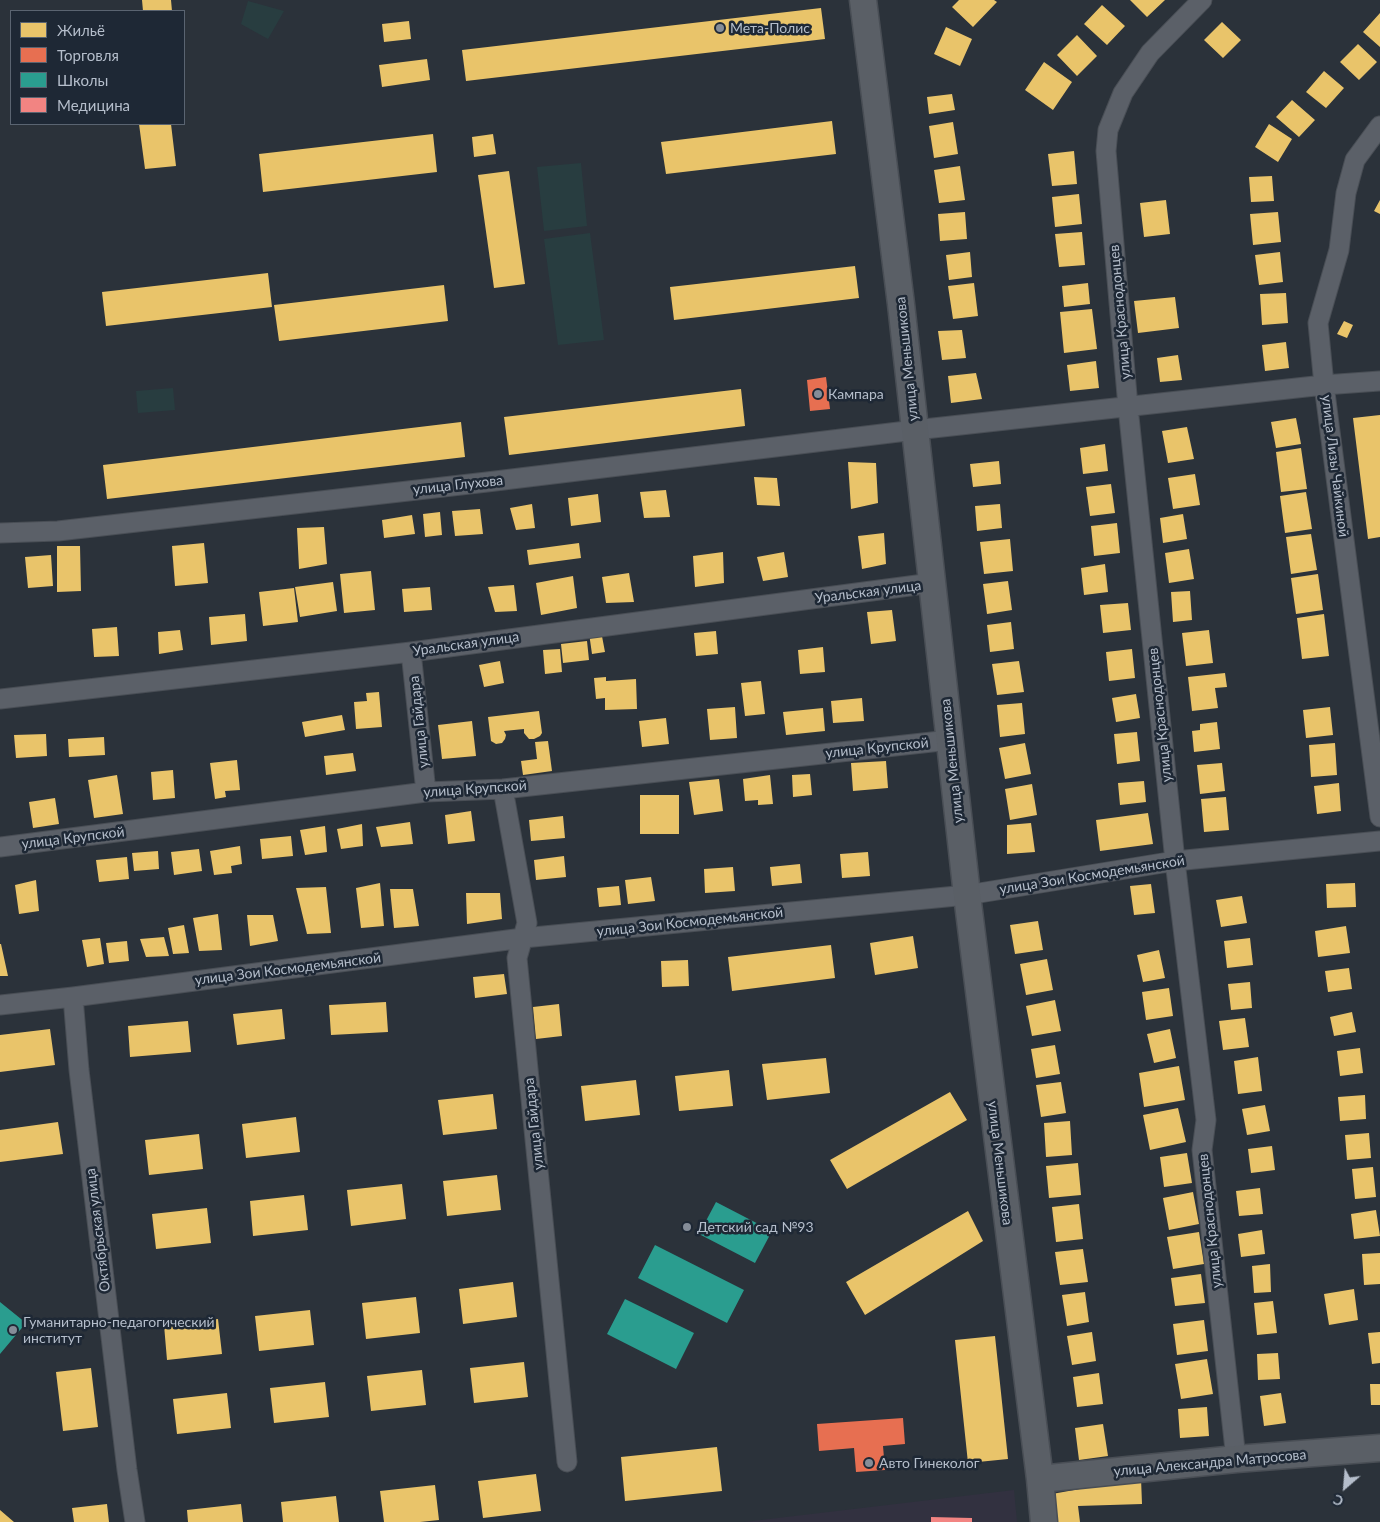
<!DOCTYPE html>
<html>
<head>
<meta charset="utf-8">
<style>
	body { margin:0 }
	#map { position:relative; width:1380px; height:1522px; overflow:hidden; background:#2b323a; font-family:Lato,sans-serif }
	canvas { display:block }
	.legend { position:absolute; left:10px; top:10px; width:175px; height:115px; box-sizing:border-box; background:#1e2835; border:1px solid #5a6471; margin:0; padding:6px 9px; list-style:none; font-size:15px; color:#b5becb }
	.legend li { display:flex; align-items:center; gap:10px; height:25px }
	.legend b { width:25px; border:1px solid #5a6471 }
	.north { position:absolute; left:1320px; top:1462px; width:50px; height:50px; -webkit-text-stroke:4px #1e2835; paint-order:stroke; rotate:207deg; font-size:14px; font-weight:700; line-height:20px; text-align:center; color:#b5becb }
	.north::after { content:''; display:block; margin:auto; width:18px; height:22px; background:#b5becb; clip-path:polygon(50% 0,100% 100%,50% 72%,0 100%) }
</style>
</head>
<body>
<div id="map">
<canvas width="1380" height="1522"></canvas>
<ul class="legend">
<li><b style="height:14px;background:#e9c46a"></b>Жильё</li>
<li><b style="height:14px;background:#e76f51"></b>Торговля</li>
<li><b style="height:14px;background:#2a9d8f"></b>Школы</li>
<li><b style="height:14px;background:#f28482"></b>Медицина</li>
</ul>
<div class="north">С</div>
</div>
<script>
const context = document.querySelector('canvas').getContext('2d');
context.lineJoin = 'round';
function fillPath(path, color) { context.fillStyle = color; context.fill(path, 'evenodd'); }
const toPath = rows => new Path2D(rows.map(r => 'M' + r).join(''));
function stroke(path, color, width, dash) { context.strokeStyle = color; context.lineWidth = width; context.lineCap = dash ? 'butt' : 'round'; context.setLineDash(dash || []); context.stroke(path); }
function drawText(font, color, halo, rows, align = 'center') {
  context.font = font + ' Lato,sans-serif'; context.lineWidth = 5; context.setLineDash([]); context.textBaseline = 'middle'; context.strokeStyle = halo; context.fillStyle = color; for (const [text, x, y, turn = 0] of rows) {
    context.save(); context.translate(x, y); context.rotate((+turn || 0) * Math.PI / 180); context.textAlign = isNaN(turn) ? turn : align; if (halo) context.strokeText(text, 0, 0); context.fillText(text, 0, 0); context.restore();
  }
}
fillPath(toPath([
	[1014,1490,1017,1522,744,1522]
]), '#323140');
fillPath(toPath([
	[248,1,284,11,268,39,241,24],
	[581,163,587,226,544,231,537,167],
	[590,233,604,340,558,345,544,239],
	[173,388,175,410,138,413,136,391]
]), '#283d40');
fillPath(toPath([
	[142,0,171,0,172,11,143,11],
	[959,0,994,0,997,2,973,27,952,7],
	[1130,0,1165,0,1147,17],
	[1102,5,1125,26,1107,45,1084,24],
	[821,8,825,39,466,81,462,50],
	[1380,13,1380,47,1363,32],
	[409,21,411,39,384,42,382,24],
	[1222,22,1241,40,1223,58,1204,40],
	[946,27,972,39,960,66,934,54],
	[1077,35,1097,56,1077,76,1057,55],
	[1358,44,1377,62,1359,80,1340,62],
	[427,59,430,80,382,87,379,65],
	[1044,62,1072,82,1053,110,1025,90],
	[1324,71,1344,88,1326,108,1306,92],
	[952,94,955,110,929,114,927,97],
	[1292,100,1315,120,1299,137,1276,117],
	[832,121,836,154,666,174,661,142],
	[953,122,958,154,934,158,929,126],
	[139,124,171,124,176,166,145,169],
	[1269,124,1292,139,1278,162,1255,147],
	[433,134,437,172,263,192,259,154],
	[493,134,496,154,474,157,472,137],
	[1074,151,1077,184,1052,186,1048,154],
	[960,166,965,200,939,203,934,170],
	[509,171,525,284,494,288,478,175],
	[1272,176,1274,201,1251,202,1249,177],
	[1079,194,1082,224,1055,227,1052,197],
	[1166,200,1170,234,1144,237,1140,203],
	[1380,200,1380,214,1374,211],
	[965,212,967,239,940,241,938,214],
	[1278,212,1281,242,1253,245,1250,214],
	[1082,232,1085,265,1059,267,1055,234],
	[970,252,972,277,949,280,946,255],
	[1280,252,1283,282,1259,285,1255,255],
	[855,266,859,298,674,320,670,287],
	[268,273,272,307,106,326,102,292],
	[974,283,978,316,953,319,948,286],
	[1088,283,1090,304,1064,307,1062,286],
	[444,285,448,321,279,341,274,305],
	[1286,293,1288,323,1262,325,1260,294],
	[1175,297,1179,328,1138,333,1134,301],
	[1092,309,1097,349,1064,353,1060,312],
	[1344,321,1353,325,1347,338,1337,334],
	[962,330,966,358,942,360,938,331],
	[1286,342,1289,368,1265,371,1262,345],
	[1178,355,1182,380,1160,382,1157,358],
	[1096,361,1099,388,1070,391,1067,365],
	[976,373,982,399,951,403,948,376],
	[741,389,745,426,509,455,504,417],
	[1380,415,1380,537,1368,539,1353,418],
	[1296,418,1301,444,1276,448,1271,422],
	[461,422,465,457,107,499,103,465],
	[1187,427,1194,459,1168,463,1162,431],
	[1105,444,1108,471,1083,474,1080,448],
	[1301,448,1307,489,1281,492,1276,452],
	[999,461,1001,484,973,487,970,464],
	[848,462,876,463,878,503,851,509],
	[1195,474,1200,505,1173,509,1168,478],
	[754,477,777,478,780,506,757,505],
	[1111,484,1115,513,1090,516,1086,487],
	[666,490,670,517,644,518,640,492],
	[1306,492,1312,529,1285,533,1280,496],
	[598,494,601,522,571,526,568,498],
	[532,504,535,528,516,530,510,508],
	[1000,504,1002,528,977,531,975,506],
	[480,509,483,534,455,536,452,511],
	[440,512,442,535,425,537,423,514],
	[1183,514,1187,539,1163,543,1160,518],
	[412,515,415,534,384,538,382,520],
	[1117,523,1120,553,1094,556,1091,526],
	[324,527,327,564,299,569,297,528],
	[884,533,886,564,862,569,858,536],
	[1311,534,1317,570,1291,574,1286,537],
	[1010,539,1013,571,984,574,980,542],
	[204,543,208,583,175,586,172,546],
	[579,543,581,558,529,565,527,550],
	[57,546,80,546,81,591,57,592],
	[1189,549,1194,579,1169,583,1165,553],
	[723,552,724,583,695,587,693,556],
	[784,552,788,577,763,581,757,557],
	[51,555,53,586,28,588,25,557],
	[1105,564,1108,592,1084,595,1081,568],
	[371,571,375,610,344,613,340,574],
	[629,573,634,602,606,603,602,577],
	[1318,574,1323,610,1296,614,1291,578],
	[573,576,577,608,541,615,536,583],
	[1008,581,1012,610,987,614,983,584],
	[333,582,337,611,300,617,295,587],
	[514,585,517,611,495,612,488,587],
	[430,587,432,610,404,612,402,589],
	[294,588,298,622,263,626,259,592],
	[1190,591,1192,620,1173,622,1171,592],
	[1128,603,1131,630,1103,633,1100,605],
	[892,610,896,641,871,644,867,612],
	[245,614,247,641,211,645,209,617],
	[1324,614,1329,656,1302,659,1297,618],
	[1011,622,1014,649,990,652,987,625],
	[117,627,119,656,94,657,92,629],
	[180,630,183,650,159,654,158,632],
	[1209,630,1213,663,1186,666,1182,633],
	[601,631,605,652,592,654,589,633],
	[716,631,718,654,696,656,694,633],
	[587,641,589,660,563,663,561,644],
	[823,647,825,672,800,674,798,650],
	[560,649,562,672,545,674,543,650],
	[1132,649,1135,678,1109,681,1106,652],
	[500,661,504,683,484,687,479,665],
	[1019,661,1024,692,997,695,992,664],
	[1225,673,1227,687,1215,688,1218,708,1192,711,1188,677],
	[606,677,606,681,636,679,637,709,605,710,605,698,596,699,594,678],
	[761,681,765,714,745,716,741,683],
	[379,692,382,727,356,729,354,702,367,701,366,693],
	[1136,694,1140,718,1116,722,1112,698],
	[862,698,864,721,833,723,831,701],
	[1022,703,1025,734,1000,737,997,705],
	[735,707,737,738,710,740,707,709],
	[1330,707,1333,735,1306,738,1303,710],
	[823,708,825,731,786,735,783,712],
	[539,711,542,733,540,736,534,739,529,739,524,733,524,729,504,731,506,735,505,739,502,743,496,744,491,741,488,717],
	[342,715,345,730,305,737,302,722],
	[666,718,669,744,642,747,639,721],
	[472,721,476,756,442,759,438,725],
	[1217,722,1220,749,1194,752,1192,731,1200,730,1200,724],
	[1137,732,1140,761,1117,764,1114,734],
	[46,734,47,756,16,758,14,735],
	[104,737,105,755,69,757,68,739],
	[548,741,552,771,523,775,521,761,537,759,535,742],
	[1025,743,1031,774,1005,779,999,748],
	[1335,743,1337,775,1311,777,1309,745],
	[353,753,356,771,326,775,324,756],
	[237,760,240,790,225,791,226,797,215,799,210,763],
	[886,761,888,788,853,791,851,763],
	[1222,763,1225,791,1200,794,1197,765],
	[173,770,175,798,153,800,151,772],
	[810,774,812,795,793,797,792,775],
	[117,775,123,814,94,818,88,780],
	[770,775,773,804,758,805,758,800,745,801,743,779],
	[719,779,723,811,694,815,689,782],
	[1144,781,1146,802,1120,805,1118,783],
	[1339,783,1341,811,1317,814,1314,786],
	[1032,784,1037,815,1010,820,1005,789],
	[640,795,679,795,679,834,640,834],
	[1226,797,1229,830,1204,832,1201,799],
	[55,798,59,824,33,828,29,802],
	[471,811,475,841,448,844,445,815],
	[1148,813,1153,844,1100,851,1096,820],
	[563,816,565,838,531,841,529,820],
	[410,822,413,844,381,847,376,827],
	[1031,823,1035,852,1007,854,1007,825],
	[362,824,363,846,341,849,337,829],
	[325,826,327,852,305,855,300,830],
	[291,836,293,856,262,859,260,839],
	[240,846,242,864,231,866,232,873,214,875,210,851],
	[199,849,202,871,174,875,171,852],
	[158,851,159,869,134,871,132,853],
	[868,852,870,876,842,878,840,854],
	[564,856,566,877,536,880,534,860],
	[127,857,129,879,99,882,96,860],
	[800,864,802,883,772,886,770,867],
	[733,867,735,891,705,893,704,869],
	[651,877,655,901,628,904,625,880],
	[36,880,39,911,19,914,15,885],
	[380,883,384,926,361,928,356,888],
	[1355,883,1356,907,1327,908,1326,884],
	[1151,884,1155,913,1134,915,1130,886],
	[619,886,621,905,599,907,597,888],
	[326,887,331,933,307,934,296,888],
	[390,889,413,889,419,926,394,928],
	[466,893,500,893,502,919,467,924],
	[1242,896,1247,923,1221,927,1216,900],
	[218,914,222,950,199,951,193,918],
	[247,915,273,915,278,941,250,946],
	[1038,921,1043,950,1015,954,1010,925],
	[184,925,189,953,173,954,168,928],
	[1346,926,1350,953,1318,957,1315,931],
	[913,936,918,968,875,975,870,943],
	[164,937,169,956,146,957,140,939],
	[100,938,104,964,87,967,82,940],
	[1250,938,1253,965,1227,968,1224,941],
	[127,941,129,961,109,963,106,943],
	[0,944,1,944,8,976,0,976],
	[831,945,835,978,732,991,728,957],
	[1159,950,1165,978,1143,982,1137,955],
	[1047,959,1053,990,1026,995,1020,964],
	[688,960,689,986,662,987,661,961],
	[1349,968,1352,989,1328,992,1325,971],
	[504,974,507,994,475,998,473,977],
	[1250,982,1252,1008,1231,1010,1228,984],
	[1169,988,1173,1016,1146,1020,1142,992],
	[1055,1000,1061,1031,1032,1036,1026,1006],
	[386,1002,388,1032,331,1035,329,1005],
	[559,1004,562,1036,536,1039,533,1007],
	[282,1009,285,1039,237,1045,233,1014],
	[1352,1012,1356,1032,1334,1036,1330,1017],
	[1245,1018,1249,1047,1223,1050,1219,1021],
	[188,1021,191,1052,130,1057,128,1026],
	[50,1029,55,1065,0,1072,0,1035],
	[1170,1029,1176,1058,1154,1063,1147,1034],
	[1055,1045,1060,1074,1036,1078,1031,1049],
	[1360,1048,1363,1073,1340,1076,1337,1051],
	[1258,1057,1262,1091,1238,1094,1234,1061],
	[826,1058,830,1093,767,1100,762,1064],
	[1179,1066,1185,1100,1144,1107,1139,1073],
	[729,1070,733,1106,679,1111,675,1076],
	[636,1080,640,1115,585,1121,581,1086],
	[1061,1082,1066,1113,1041,1117,1036,1085],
	[950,1092,967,1120,847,1189,830,1160],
	[493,1094,497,1129,443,1135,438,1100],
	[1365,1095,1366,1119,1340,1121,1338,1097],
	[1265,1105,1270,1131,1247,1135,1242,1109],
	[1178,1108,1186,1142,1150,1150,1143,1115],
	[296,1117,300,1152,246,1158,242,1124],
	[1070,1121,1072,1155,1046,1157,1044,1123],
	[58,1122,63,1154,0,1162,0,1130],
	[1369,1133,1371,1158,1347,1160,1345,1135],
	[199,1134,203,1169,149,1175,145,1140],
	[1272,1146,1275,1170,1251,1173,1248,1149],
	[1187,1153,1192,1183,1164,1187,1160,1157],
	[1078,1163,1081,1195,1049,1198,1046,1166],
	[1373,1167,1376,1197,1355,1199,1352,1169],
	[497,1175,501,1210,447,1216,443,1181],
	[402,1184,406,1219,351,1226,347,1190],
	[1260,1188,1263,1214,1239,1216,1236,1191],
	[1193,1192,1199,1224,1169,1230,1163,1198],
	[304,1195,308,1230,253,1236,250,1201],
	[1079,1204,1083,1239,1056,1242,1052,1207],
	[207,1208,211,1243,156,1249,152,1214],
	[1376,1210,1380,1236,1354,1239,1351,1214],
	[968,1211,983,1241,865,1315,846,1282],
	[1262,1230,1265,1254,1241,1257,1238,1234],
	[1199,1232,1204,1264,1173,1269,1167,1237],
	[1083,1249,1088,1282,1060,1285,1055,1252],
	[1380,1253,1380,1284,1364,1285,1362,1254],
	[1270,1264,1271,1292,1254,1293,1252,1266],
	[1201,1274,1205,1303,1175,1306,1171,1278],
	[513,1282,517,1317,463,1324,459,1289],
	[1354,1289,1358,1320,1329,1325,1324,1294],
	[1085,1292,1089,1322,1067,1326,1062,1295],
	[416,1297,420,1333,366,1339,362,1303],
	[1273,1301,1277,1333,1257,1335,1254,1303],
	[310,1310,314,1345,259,1351,255,1316],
	[218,1319,222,1354,167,1360,164,1325],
	[1204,1320,1208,1351,1177,1355,1173,1324],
	[1092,1332,1096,1361,1072,1365,1067,1336],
	[1380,1332,1380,1363,1372,1364,1368,1333],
	[995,1336,1008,1459,968,1463,955,1340],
	[1278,1353,1280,1379,1258,1380,1257,1354],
	[1207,1359,1213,1394,1181,1399,1175,1364],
	[524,1362,528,1397,474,1403,470,1368],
	[91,1368,98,1427,63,1431,56,1372],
	[422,1370,426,1405,371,1411,367,1376],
	[1099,1373,1103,1404,1077,1407,1073,1377],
	[325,1382,329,1417,274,1423,270,1388],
	[1370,1384,1380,1384,1380,1405,1371,1405],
	[227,1393,231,1428,177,1434,173,1399],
	[1281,1393,1286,1423,1264,1426,1260,1396],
	[1207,1407,1209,1436,1180,1438,1178,1409],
	[1103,1424,1108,1456,1079,1460,1075,1428],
	[717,1447,722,1491,625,1501,621,1457],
	[536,1474,541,1511,483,1518,478,1481],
	[1141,1478,1142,1504,1078,1506,1080,1522,1058,1522,1052,1494],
	[435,1485,439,1520,420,1522,384,1522,380,1491],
	[336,1496,339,1522,283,1522,281,1502],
	[107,1504,109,1522,74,1522,72,1508],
	[241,1504,243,1522,188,1522,187,1510],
	[0,1510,14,1522,0,1522]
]), '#e9c46a');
fillPath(toPath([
	[826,377,830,409,810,411,807,380],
	[903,1418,905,1444,883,1446,885,1470,856,1472,854,1448,819,1451,817,1424]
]), '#e76f51');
fillPath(toPath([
	[716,1202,772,1231,755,1263,699,1234],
	[655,1245,744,1290,727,1323,638,1278],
	[625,1299,694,1333,676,1369,607,1334],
	[0,1302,26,1323,0,1354]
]), '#2a9d8f');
fillPath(toPath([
	[931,1517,972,1518,972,1522,931,1522]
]), '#f28482');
const street = toPath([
	[1202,0,1150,53,1123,93,1108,130,1106,151,1128,407,1175,861,1206,1120,1202,1150,1236,1459],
	[1380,126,1355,160,1346,193,1339,250,1318,323,1324,385,1380,817],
	[0,533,58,531,487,482,915,430,1324,385,1380,381],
	[411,652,426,792],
	[0,699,411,652,932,583],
	[503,789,527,923,517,958,567,1462],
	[0,847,426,792,503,789,950,740],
	[73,997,79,1070,127,1470,135,1522],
	[0,1005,73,997,523,938,967,895,1175,861,1380,841]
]);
const secondary = toPath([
	[863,0,901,304,967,895,1040,1479,1044,1522],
	[1040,1479,1236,1459,1380,1448]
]);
stroke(street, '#494e55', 21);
stroke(secondary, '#494e55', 29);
stroke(street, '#5b6068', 19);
stroke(secondary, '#5a5f66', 26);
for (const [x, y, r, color] of [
	[720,28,5,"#858d98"],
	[818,394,5,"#858d98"],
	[687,1227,5,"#858d98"],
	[13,1330,5,"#858d98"],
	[869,1463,5,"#858d98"]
]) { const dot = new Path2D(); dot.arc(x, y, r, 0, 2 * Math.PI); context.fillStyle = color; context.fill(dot); stroke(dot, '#1e2835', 2); }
drawText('14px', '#b5becb', '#1e2835', [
	["Мета-Полис",730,28],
	["Кампара",828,394],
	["Детский сад №93",697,1227],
	["Гуманитарно-педагогический",23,1322],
	["институт",23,1338],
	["Авто Гинеколог",879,1463]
], 'left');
drawText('14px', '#b5becb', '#1e2835', [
	["улица Краснодонцев",1120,312,-95],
	["улица Меньшикова",907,359,-96],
	["улица Лизы Чайкиной",1335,466,83],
	["улица Глухова",458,485,-6],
	["Уральская улица",868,592,-7],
	["Уральская улица",466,644,-8],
	["улица Краснодонцев",1160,715,-96],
	["улица Гайдара",419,722,-96],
	["улица Крупской",877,748,-6],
	["улица Меньшикова",952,761,-96],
	["улица Крупской",475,789,-4],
	["улица Крупской",73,838,-7],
	["улица Зои Космодемьянской",1092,875,-9],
	["улица Зои Космодемьянской",690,922,-6],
	["улица Зои Космодемьянской",288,969,-7],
	["улица Гайдара",534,1124,-96],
	["улица Меньшикова",1000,1163,83],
	["улица Краснодонцев",1210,1221,-96],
	["Октябрьская улица",98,1230,-97],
	["улица Александра Матросова",1210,1463,-5]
]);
</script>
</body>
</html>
